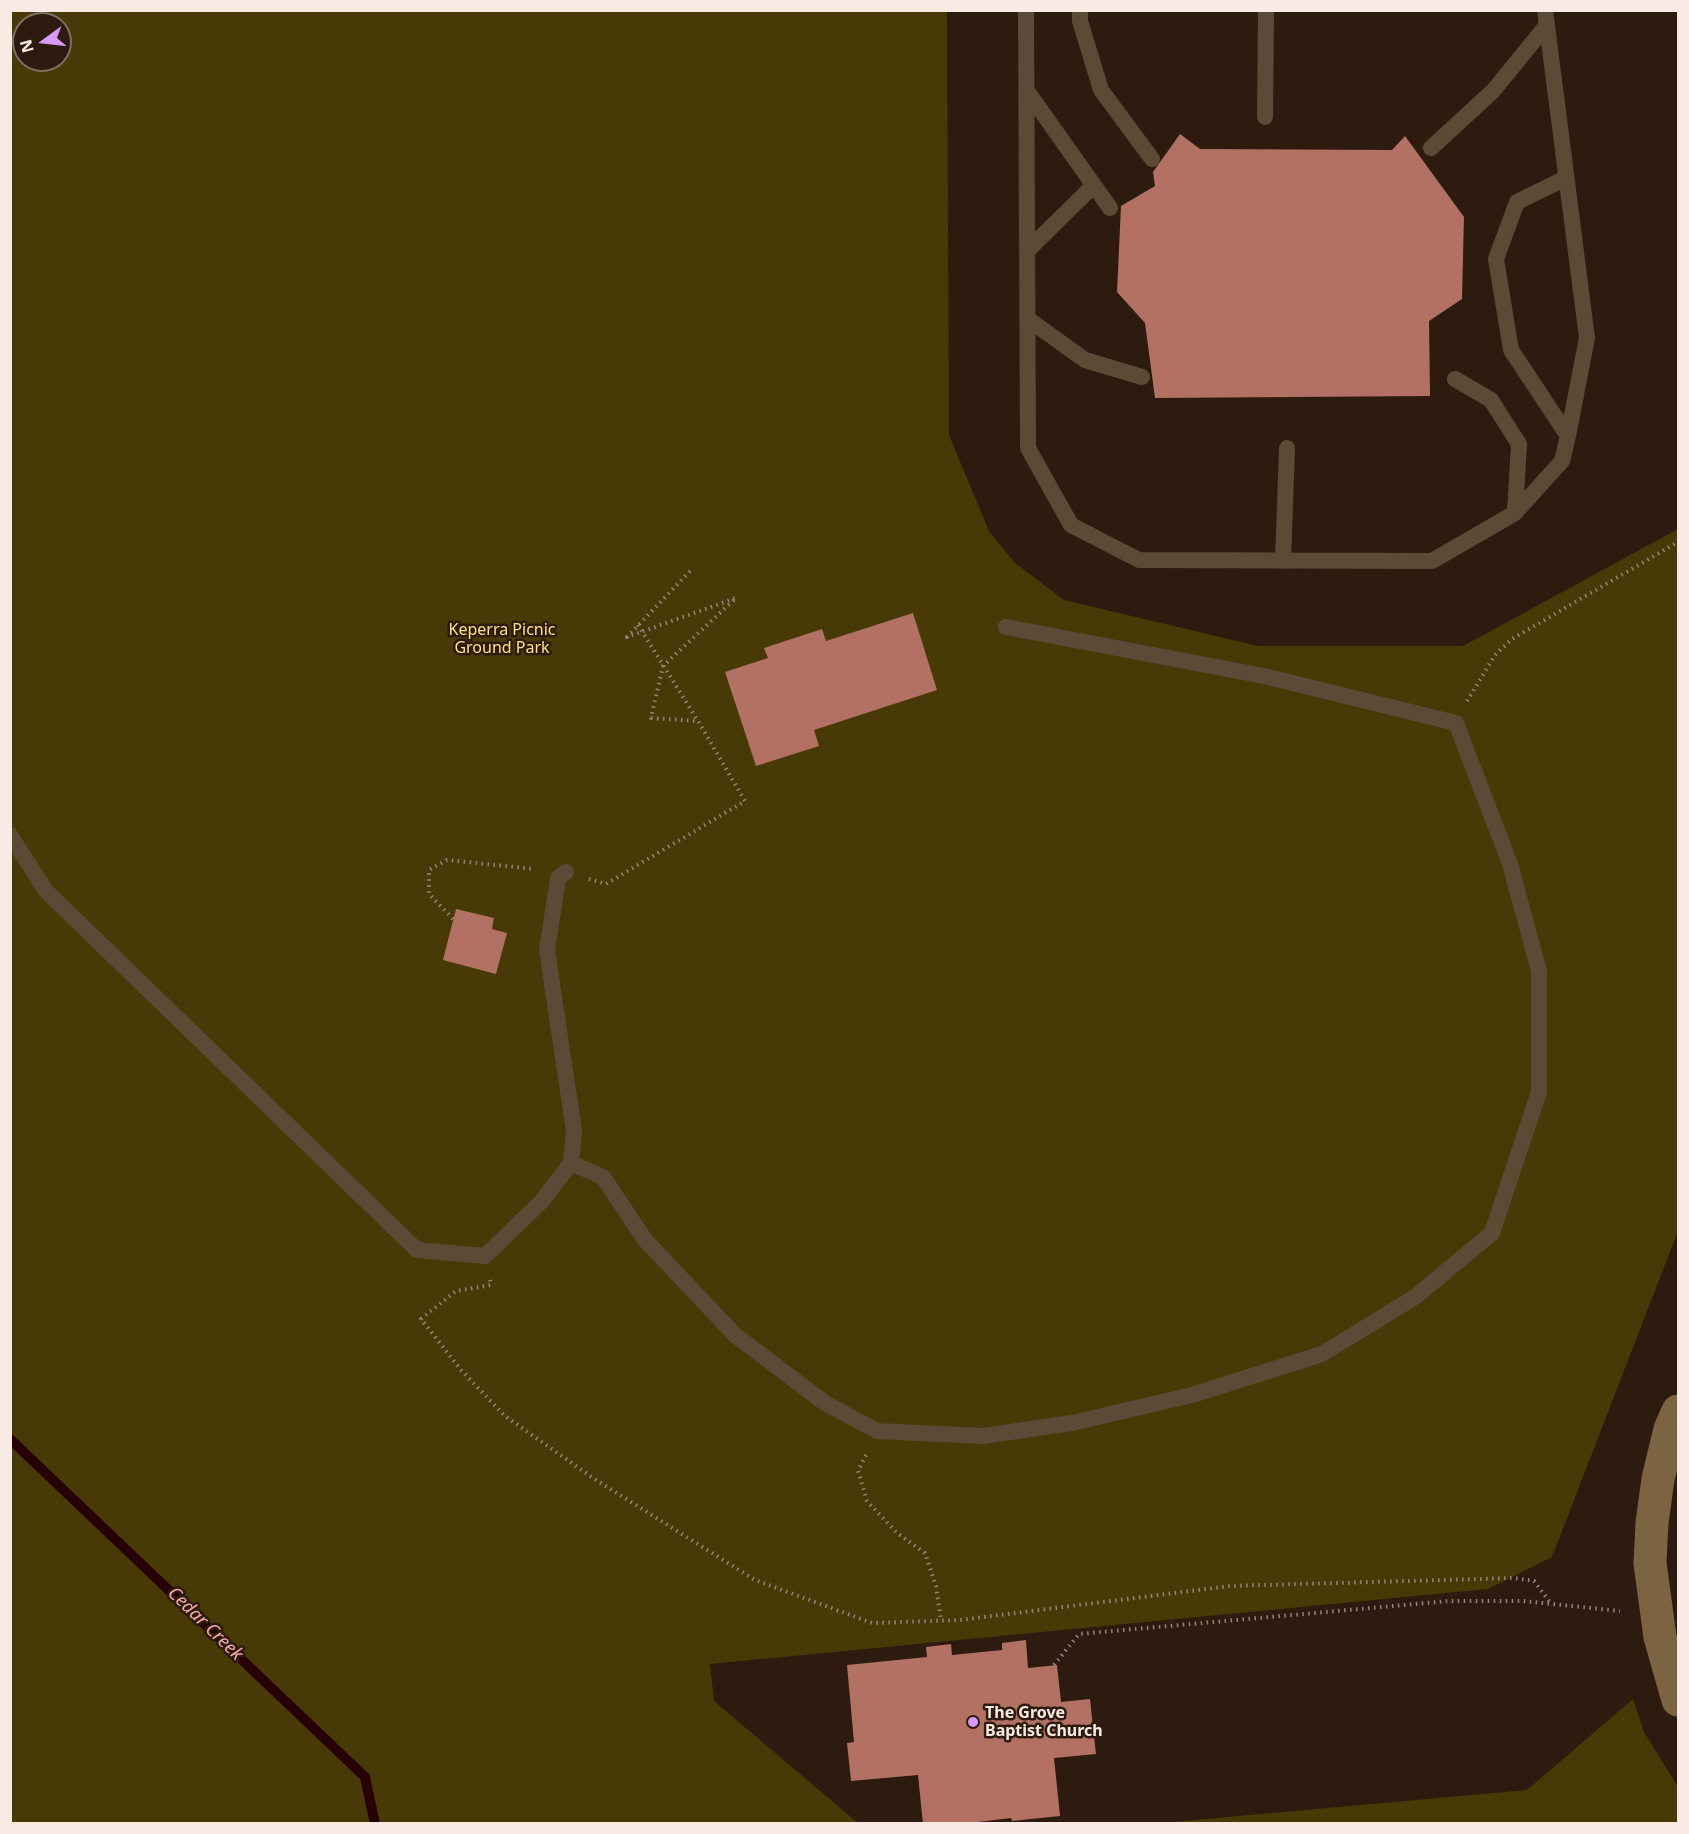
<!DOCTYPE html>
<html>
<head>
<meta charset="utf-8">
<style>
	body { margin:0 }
	#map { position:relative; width:1689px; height:1834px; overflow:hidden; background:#2d1b0f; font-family:"Noto Sans",sans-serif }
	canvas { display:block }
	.frame { position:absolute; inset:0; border:12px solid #f9ebe3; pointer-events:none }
	.north { position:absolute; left:12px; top:12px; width:60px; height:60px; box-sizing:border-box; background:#2d1b0f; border:2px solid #7f6e64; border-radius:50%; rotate:255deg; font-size:16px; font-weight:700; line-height:24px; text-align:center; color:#f9ebe3 }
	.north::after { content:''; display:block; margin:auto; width:21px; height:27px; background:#d99af7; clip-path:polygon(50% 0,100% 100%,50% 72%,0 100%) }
</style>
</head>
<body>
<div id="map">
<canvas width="1689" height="1834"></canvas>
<div class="frame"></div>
<div class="north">N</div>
</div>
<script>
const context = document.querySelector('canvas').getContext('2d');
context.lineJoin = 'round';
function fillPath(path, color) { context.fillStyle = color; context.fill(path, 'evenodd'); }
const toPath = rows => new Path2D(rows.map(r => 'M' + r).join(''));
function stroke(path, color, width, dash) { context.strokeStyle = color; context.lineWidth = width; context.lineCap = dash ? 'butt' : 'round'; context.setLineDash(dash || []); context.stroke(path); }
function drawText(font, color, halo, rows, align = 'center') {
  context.font = font + ' "Noto Sans",sans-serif'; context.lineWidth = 5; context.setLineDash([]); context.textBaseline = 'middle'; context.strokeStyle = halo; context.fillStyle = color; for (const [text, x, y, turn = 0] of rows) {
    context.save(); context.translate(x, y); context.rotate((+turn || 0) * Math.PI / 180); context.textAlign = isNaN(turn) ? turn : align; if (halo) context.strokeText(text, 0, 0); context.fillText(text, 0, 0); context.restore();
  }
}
fillPath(toPath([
	[11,11,947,11,949,435,989,531,1015,563,1064,600,1258,646,1463,646,1678,529,1678,1231,1552,1557,1488,1589,710,1664,714,1701,858,1823,11,1824],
	[24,24,60,24,60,60,24,60],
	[1633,1699,1644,1732,1678,1787,1678,1823,1161,1823,1527,1790]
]), '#473a06');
stroke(toPath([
	[10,1439,365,1777,375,1824]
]), '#270007', 10);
fillPath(toPath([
	[1180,134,1200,149,1392,150,1405,136,1464,217,1462,299,1429,321,1430,396,1155,398,1145,323,1117,292,1121,206,1155,186,1153,172],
	[913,613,937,690,814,730,819,746,756,766,725,672,768,658,764,648,822,629,826,641],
	[456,909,494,918,492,929,507,933,496,974,443,960],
	[1026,1640,1028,1668,1057,1665,1061,1702,1090,1699,1096,1754,1054,1758,1060,1816,1012,1821,1011,1818,961,1824,923,1824,918,1775,851,1781,847,1743,854,1742,847,1665,927,1657,926,1647,951,1644,952,1655,1002,1650,1002,1643]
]), '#b27162');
stroke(toPath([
	[638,625,698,721],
	[1467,701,1495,655,1512,639,1678,542],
	[589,879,606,884,745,801,698,721,651,718,663,666,736,598,627,637,693,568],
	[453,919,429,894,429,870,447,860,534,869],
	[490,1280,491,1285,456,1291,421,1319,461,1370,505,1416,593,1478,755,1580,872,1623,960,1620,1230,1586,1514,1578,1534,1581,1552,1605],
	[866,1455,858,1471,867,1501,897,1533,925,1553,936,1586,941,1620],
	[1054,1665,1079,1634,1449,1601,1523,1601,1620,1611]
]), '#95857b', 4, [1.5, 4.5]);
stroke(toPath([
	[1026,10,1028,448,1071,525,1139,560,1432,561,1515,513,1562,461,1568,436,1587,338,1545,10],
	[1080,10,1080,21,1101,90,1152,159],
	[1027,91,1110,208],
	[1265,117,1266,10],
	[1431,148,1493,91,1546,26],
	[1566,178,1517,202,1496,259,1511,350,1568,436],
	[1029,249,1094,185],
	[1028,319,1085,360,1142,377],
	[1455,379,1491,400,1519,444,1515,513],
	[1283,561,1287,448],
	[10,835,46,891,417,1250,485,1256,541,1202,571,1163,574,1131,547,950,558,878,566,872],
	[571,1163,603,1177,645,1240,735,1335,825,1403,877,1431,983,1436,1072,1423,1192,1395,1322,1354,1415,1297,1492,1233,1539,1092,1539,971,1510,864,1456,723,1264,676,1006,627]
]), '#5b4b36', 16);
stroke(toPath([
	[1678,1411,1670,1429,1658,1479,1652,1523,1650,1563,1660,1637,1678,1700]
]), '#7c6341', 33);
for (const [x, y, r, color] of [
	[973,1722,6,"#d99af7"]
]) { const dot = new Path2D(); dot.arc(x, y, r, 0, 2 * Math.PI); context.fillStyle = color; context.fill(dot); stroke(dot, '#2d1b0f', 2); }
drawText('16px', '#fde185', '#2d1b0f', [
	["Keperra Picnic",502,630],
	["Ground Park",502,648]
]);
drawText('bold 16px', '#f9ebe3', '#2d1b0f', [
	["The Grove",985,1713],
	["Baptist Church",985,1731]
], 'left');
drawText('italic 18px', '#f6a8ae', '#2d1b0f', [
	["Cedar Creek",205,1624,44]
]);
</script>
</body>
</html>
